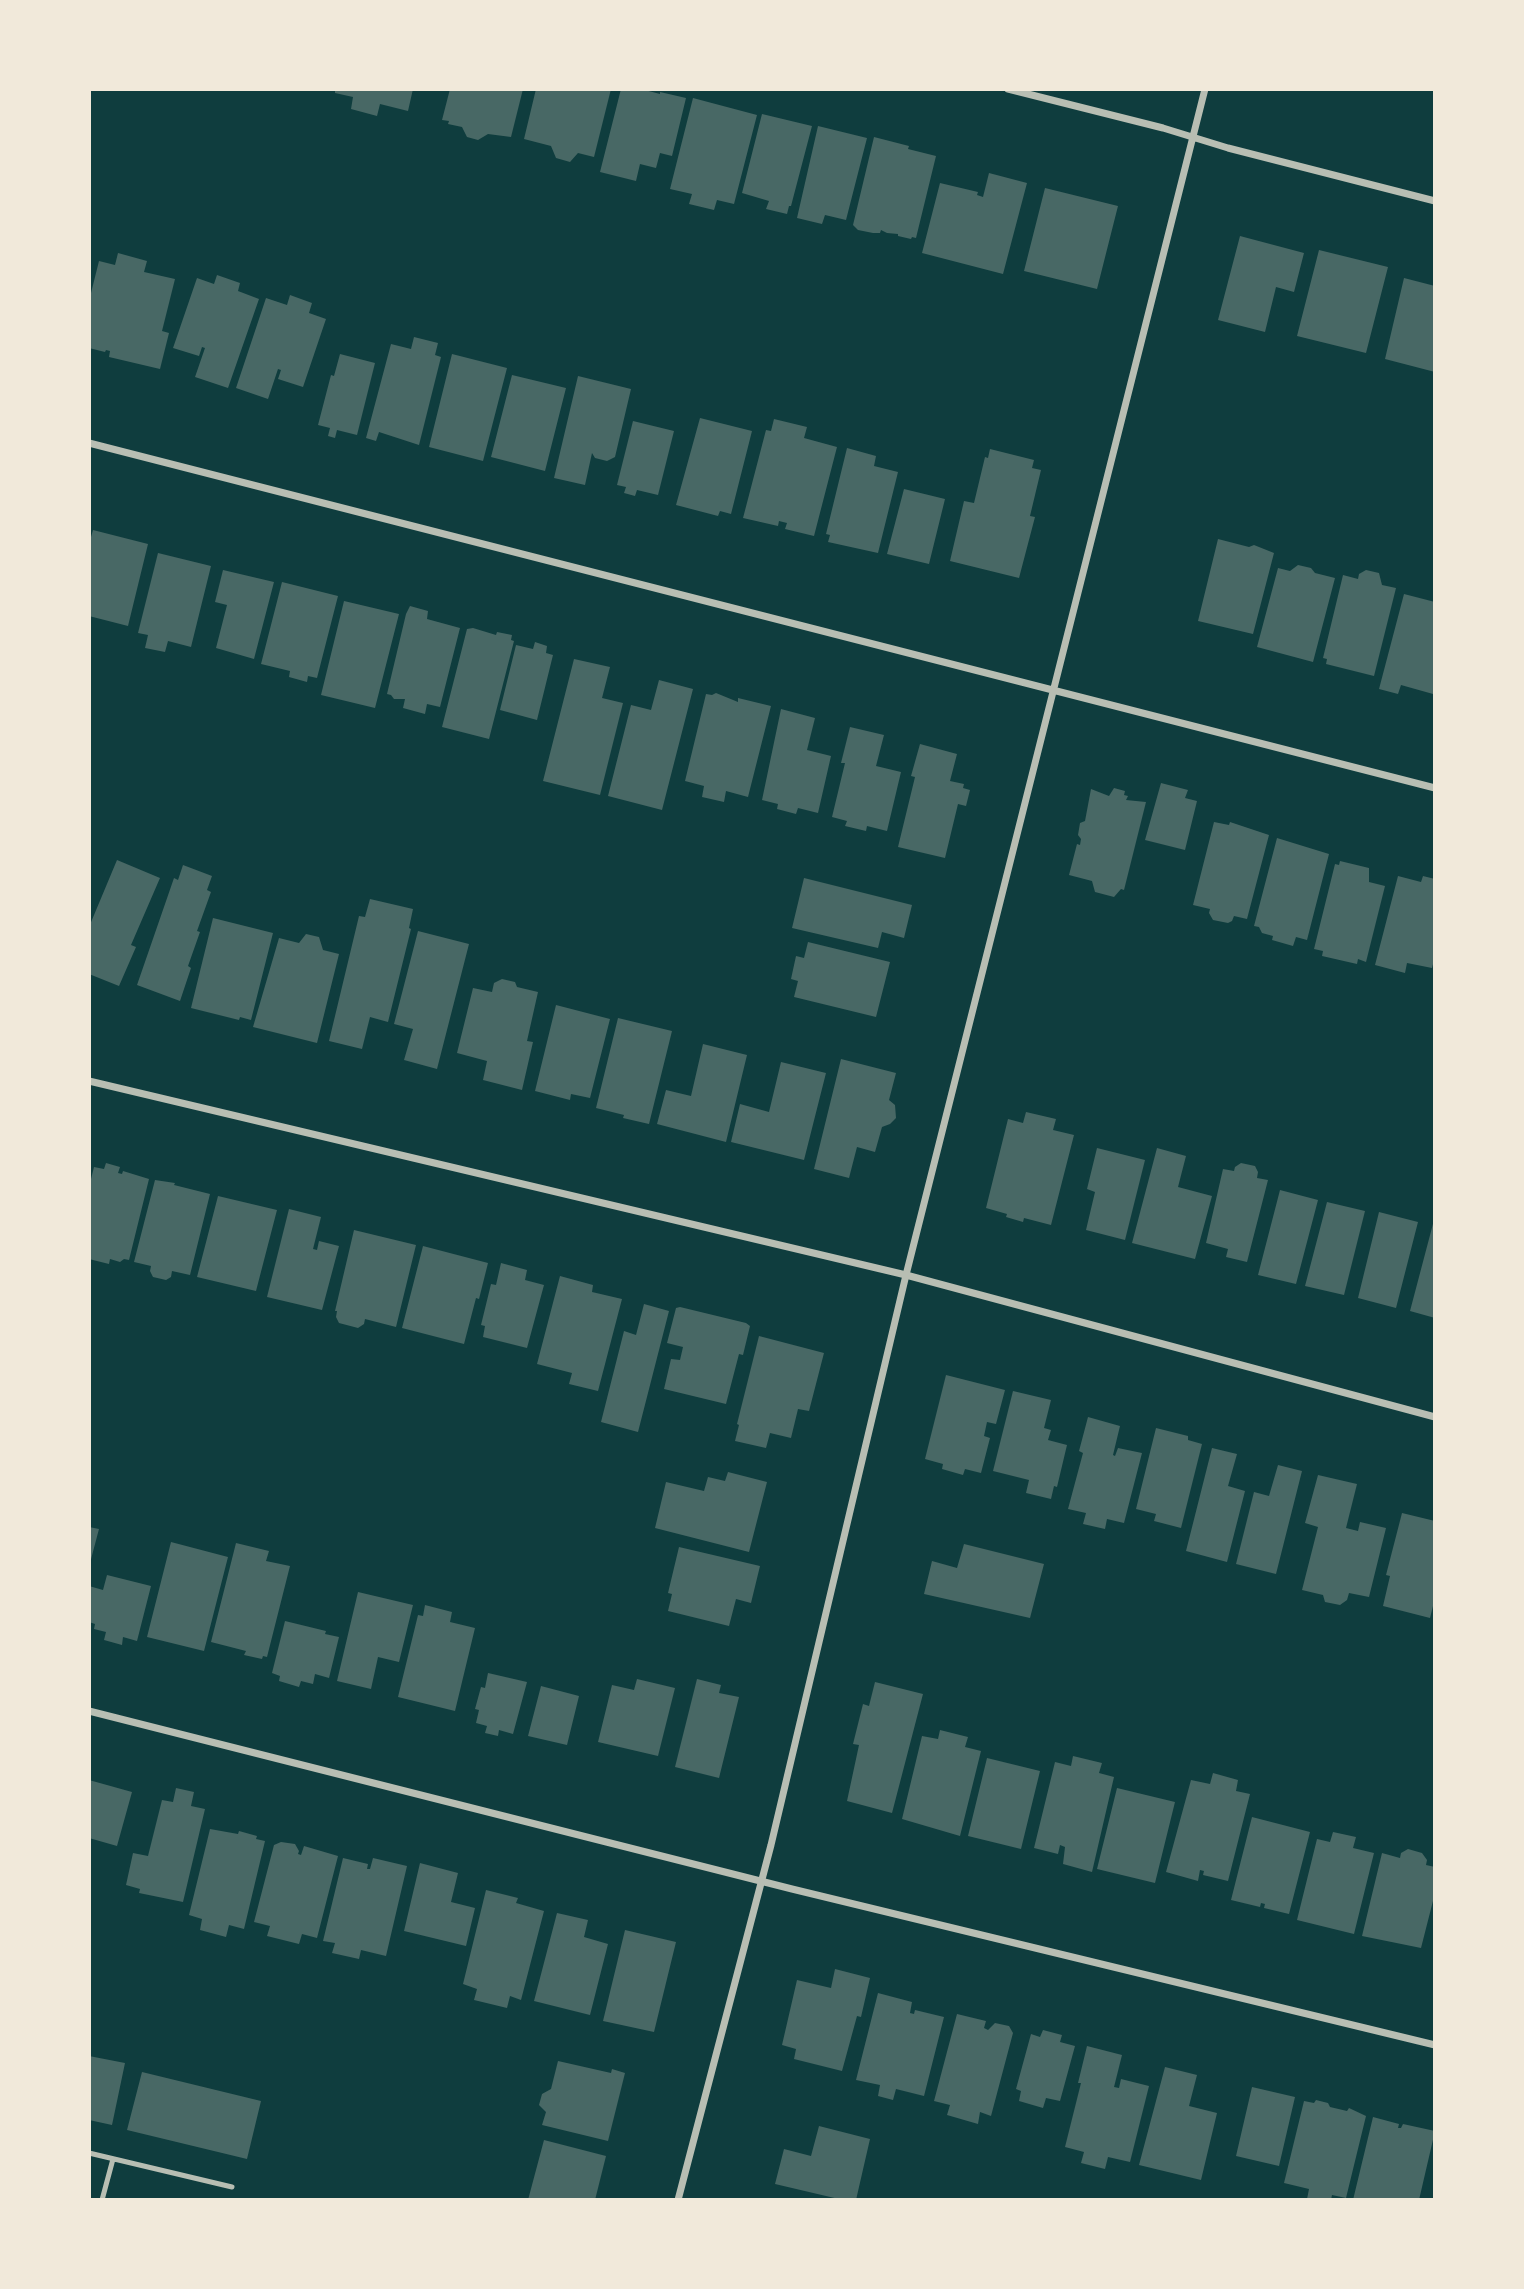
<!DOCTYPE html>
<html>
<head>
<meta charset="utf-8">
<style>
	body { margin:0 }
	#map { position:relative; width:1524px; height:2289px; overflow:hidden; background:#0f3d3e; font-family:Overpass,sans-serif }
	canvas { display:block }
	.frame { position:absolute; inset:0; border:91px solid #f1e9da; pointer-events:none }
</style>
</head>
<body>
<div id="map">
<canvas width="1524" height="2289"></canvas>
<div class="frame"></div>
</div>
<script>
const context = document.querySelector('canvas').getContext('2d');
context.lineJoin = 'round';
function fillPath(path, color) { context.fillStyle = color; context.fill(path, 'evenodd'); }
const toPath = rows => new Path2D(rows.map(r => 'M' + r).join(''));
function stroke(path, color, width, dash) { context.strokeStyle = color; context.lineWidth = width; context.lineCap = dash ? 'butt' : 'round'; context.setLineDash(dash || []); context.stroke(path); }
fillPath(toPath([
	[335,89,413,89,408,111,380,104,377,116,351,109,353,97,335,93],
	[450,89,523,89,511,137,488,134,478,140,467,137,462,127,448,124,449,121,442,120],
	[536,89,611,89,594,157,578,153,570,162,556,158,551,146,524,139],
	[621,89,641,89,660,94,660,92,686,98,672,156,660,153,656,168,640,164,636,181,600,172],
	[693,98,757,115,734,204,717,200,714,210,689,204,692,194,670,189],
	[762,114,812,126,791,206,789,206,787,214,766,209,769,201,742,193],
	[818,126,867,138,846,220,825,215,822,224,797,218],
	[874,137,909,146,908,149,936,156,916,238,912,237,911,239,898,236,898,234,887,233,881,230,880,233,873,233,858,230,853,225],
	[989,173,1027,183,1003,274,922,253,940,183,978,192,977,195,983,197],
	[1045,188,1118,206,1097,289,1024,271],
	[1240,236,1304,253,1294,292,1276,287,1265,332,1218,320],
	[1319,250,1388,267,1366,353,1297,336],
	[118,253,147,261,144,272,175,279,162,331,169,333,160,369,109,357,110,351,106,350,105,352,89,348,89,301,99,261,115,265],
	[217,275,240,283,238,291,259,299,228,388,195,377,205,348,202,347,199,356,173,348,197,278,214,284],
	[1404,278,1435,286,1435,372,1385,359],
	[290,295,312,303,309,313,326,319,303,387,278,379,281,370,278,369,268,399,236,388,266,298,287,305],
	[414,337,438,343,435,355,441,357,419,445,379,432,376,441,366,438,391,344,411,349],
	[340,354,375,363,357,435,337,430,335,438,328,436,330,428,318,425,331,375,334,376],
	[452,354,507,368,483,461,429,447],
	[512,375,566,388,545,471,491,457],
	[578,376,631,389,615,457,607,461,595,458,592,453,585,485,554,478],
	[700,418,752,431,731,514,720,511,718,516,676,505],
	[774,419,807,427,804,438,837,447,814,536,785,529,787,523,779,521,778,526,743,518,766,430,771,431],
	[633,421,674,431,658,495,637,490,635,496,624,493,626,487,617,485],
	[847,448,876,456,874,466,898,472,878,553,828,542,830,535,826,534],
	[990,449,1034,460,1032,468,1041,470,1030,516,1035,517,1019,578,950,561,964,501,974,503,985,457,988,458],
	[904,489,945,499,929,564,887,554],
	[93,530,148,544,128,626,89,616,89,544],
	[1218,539,1249,547,1254,545,1274,553,1253,634,1198,621],
	[158,553,211,566,191,647,168,641,165,652,145,648,148,635,138,633],
	[1298,565,1311,568,1315,573,1335,578,1313,662,1257,647,1278,568,1290,571],
	[223,570,274,582,254,659,216,648,227,605,215,602],
	[1366,570,1379,573,1382,585,1396,588,1374,676,1326,664,1327,659,1323,658,1343,575,1358,579,1359,574],
	[282,582,338,596,317,678,308,676,307,682,289,677,290,671,261,664],
	[1404,594,1435,602,1435,686,1433,694,1401,685,1398,694,1379,689],
	[344,601,399,614,375,708,321,695],
	[410,606,428,611,427,619,460,628,440,707,427,704,425,714,403,708,405,699,394,699,391,695,387,694,406,614],
	[473,628,496,635,497,632,512,635,511,640,514,641,489,739,442,727,467,629],
	[535,642,547,646,546,653,553,655,537,720,500,710,516,645,533,649],
	[574,659,610,667,602,698,623,703,600,795,543,781],
	[659,680,693,689,662,810,608,796,631,705,651,710],
	[716,693,738,702,738,698,771,706,748,797,726,791,724,802,702,797,704,786,685,781,706,694,712,695],
	[781,709,815,718,807,750,831,756,818,813,798,808,796,814,777,809,778,804,762,800],
	[850,727,884,735,876,766,901,772,887,831,867,826,866,831,845,826,847,821,832,817,845,763,841,763],
	[920,744,957,754,950,781,964,784,963,788,970,790,966,806,958,804,945,858,898,847,915,777,911,776],
	[1161,783,1188,790,1185,798,1197,801,1185,850,1145,840],
	[1114,788,1125,791,1124,795,1128,796,1126,800,1146,802,1124,890,1121,889,1114,897,1095,892,1092,881,1069,875,1077,844,1080,845,1081,839,1078,835,1080,823,1085,821,1091,789,1109,796],
	[1214,822,1229,825,1230,822,1269,835,1247,919,1234,916,1232,921,1228,923,1213,920,1209,913,1210,909,1193,905],
	[1277,838,1329,854,1307,940,1296,937,1293,946,1272,940,1273,936,1262,933,1259,927,1254,926],
	[117,860,160,878,131,945,136,947,119,986,89,974,89,927],
	[1340,861,1369,868,1369,882,1385,886,1366,962,1358,959,1357,964,1322,956,1323,951,1314,949,1335,864,1339,865],
	[183,865,212,876,207,890,211,892,197,931,200,932,188,966,191,968,180,1001,137,985,174,878,178,880],
	[1398,876,1421,882,1423,876,1435,879,1435,956,1432,968,1407,963,1405,973,1375,965],
	[804,878,912,905,904,938,882,932,878,948,792,928],
	[370,899,413,909,409,928,411,929,388,1022,370,1017,362,1049,329,1041,359,916,365,917],
	[213,918,273,933,251,1020,240,1017,239,1020,191,1008],
	[418,931,469,944,437,1069,404,1060,413,1029,394,1024],
	[306,934,319,937,323,950,339,954,317,1043,253,1027,279,938,299,943],
	[808,942,890,962,876,1017,794,997,798,981,791,979,796,956,804,958],
	[502,979,515,982,517,987,538,992,527,1041,533,1042,522,1090,483,1080,487,1061,457,1053,473,988,492,992,494,983],
	[556,1005,610,1019,590,1098,571,1094,570,1100,535,1091],
	[618,1018,672,1031,649,1124,623,1118,624,1115,596,1108],
	[703,1044,747,1055,726,1142,657,1124,666,1090,691,1096],
	[841,1059,896,1073,889,1100,895,1105,896,1118,890,1124,882,1127,875,1152,857,1147,849,1178,814,1169],
	[781,1062,826,1073,804,1160,731,1142,740,1104,769,1112],
	[1026,1112,1056,1119,1053,1130,1074,1135,1051,1225,1024,1218,1023,1222,1006,1217,1007,1214,986,1208,1008,1119,1023,1123],
	[1097,1148,1145,1160,1125,1240,1086,1230,1095,1192,1087,1189],
	[1157,1148,1186,1156,1178,1187,1212,1196,1195,1259,1132,1243],
	[106,1163,120,1167,118,1173,122,1174,123,1171,149,1179,129,1260,124,1259,120,1262,110,1259,109,1264,89,1259,89,1187,94,1167,104,1169],
	[1241,1163,1255,1166,1258,1172,1257,1178,1268,1180,1247,1262,1226,1257,1228,1249,1206,1243,1223,1169,1234,1171,1235,1167],
	[155,1180,175,1183,174,1185,210,1194,190,1275,172,1271,171,1277,166,1280,153,1277,150,1271,151,1266,134,1262],
	[1280,1190,1318,1200,1296,1284,1258,1275],
	[218,1196,277,1210,256,1291,197,1277],
	[1327,1202,1365,1211,1344,1295,1305,1286],
	[289,1209,321,1217,313,1249,317,1250,319,1241,339,1246,322,1310,267,1297],
	[1379,1212,1418,1222,1396,1308,1358,1298],
	[1434,1220,1435,1220,1435,1318,1410,1311],
	[354,1230,416,1245,396,1327,365,1319,364,1324,358,1328,339,1323,336,1317,337,1311,335,1311],
	[423,1246,488,1263,479,1299,476,1298,464,1344,402,1328],
	[501,1263,527,1270,525,1280,544,1285,527,1348,483,1337,485,1326,481,1325,491,1284,496,1285],
	[560,1276,593,1285,592,1292,622,1299,598,1391,569,1384,572,1373,537,1364],
	[644,1304,669,1311,638,1432,601,1422,624,1331,636,1335],
	[680,1307,746,1323,750,1326,743,1355,739,1354,726,1404,664,1389,671,1359,680,1360,683,1347,667,1343,676,1308],
	[759,1336,824,1353,809,1411,798,1409,791,1438,770,1433,766,1448,735,1441,739,1425,737,1424],
	[946,1375,1005,1390,996,1424,987,1422,984,1436,990,1438,981,1473,965,1469,963,1475,942,1469,943,1464,925,1459],
	[1013,1391,1051,1400,1044,1428,1051,1430,1048,1440,1067,1445,1057,1487,1054,1486,1051,1499,1026,1493,1029,1480,993,1471],
	[1088,1417,1120,1426,1113,1455,1115,1456,1118,1448,1142,1453,1124,1523,1107,1519,1105,1529,1083,1524,1086,1513,1068,1509,1083,1453,1079,1451],
	[1156,1428,1188,1436,1188,1440,1202,1444,1181,1528,1154,1521,1156,1514,1136,1509],
	[1212,1448,1237,1454,1228,1486,1245,1491,1227,1562,1186,1551],
	[1278,1465,1302,1471,1276,1574,1236,1564,1254,1492,1269,1496],
	[728,1472,767,1482,749,1552,655,1528,666,1482,704,1491,708,1477,725,1481],
	[1318,1475,1357,1484,1346,1528,1358,1531,1360,1522,1386,1528,1369,1597,1349,1593,1347,1600,1340,1605,1325,1602,1323,1595,1302,1590,1318,1527,1305,1523],
	[1402,1513,1435,1521,1435,1598,1430,1618,1383,1606,1390,1576,1386,1575],
	[89,1527,99,1529,90,1563,89,1563],
	[171,1542,228,1557,204,1651,147,1637],
	[236,1543,269,1551,266,1561,290,1566,267,1657,263,1656,262,1659,244,1655,246,1651,211,1642],
	[964,1544,1044,1564,1030,1618,924,1594,932,1561,957,1568],
	[679,1547,760,1566,751,1603,736,1599,729,1626,668,1611,672,1594,668,1593],
	[107,1575,151,1586,137,1641,123,1637,122,1645,104,1640,106,1632,94,1629,95,1624,89,1622,89,1586,103,1590],
	[358,1592,413,1605,399,1662,378,1657,371,1689,337,1681],
	[425,1605,452,1612,450,1622,475,1628,455,1711,398,1697,418,1615,423,1616],
	[285,1621,326,1631,325,1634,339,1637,329,1678,315,1674,313,1684,301,1681,299,1687,279,1681,280,1676,272,1673],
	[488,1673,527,1682,513,1734,499,1730,498,1736,485,1733,487,1726,476,1723,479,1710,475,1709,481,1687,485,1688],
	[637,1679,675,1688,658,1756,598,1742,612,1685,634,1690],
	[697,1679,721,1685,719,1693,739,1697,719,1778,675,1767],
	[875,1682,923,1694,892,1813,847,1801,859,1745,853,1744,863,1704,869,1706],
	[541,1686,579,1696,567,1745,528,1736],
	[940,1730,968,1737,965,1747,981,1751,960,1836,902,1819,922,1736,938,1739],
	[1073,1756,1102,1763,1099,1773,1114,1777,1092,1872,1063,1864,1065,1847,1060,1845,1058,1854,1034,1848,1055,1762,1071,1766],
	[987,1758,1040,1771,1021,1849,968,1836],
	[1213,1773,1238,1780,1236,1791,1250,1794,1228,1881,1203,1875,1204,1871,1200,1870,1198,1881,1166,1872,1191,1780,1210,1784],
	[89,1780,132,1792,117,1846,89,1838],
	[176,1788,194,1792,191,1806,205,1809,183,1902,139,1893,140,1889,126,1885,133,1853,148,1856,162,1800,173,1802],
	[1117,1788,1175,1802,1155,1883,1097,1869],
	[1252,1817,1310,1832,1289,1914,1264,1908,1265,1904,1261,1903,1260,1907,1231,1900],
	[210,1829,238,1834,239,1831,257,1836,256,1839,265,1841,244,1929,229,1925,226,1937,200,1930,202,1919,189,1915],
	[1333,1832,1356,1837,1353,1848,1374,1853,1354,1934,1297,1920,1317,1839,1330,1842],
	[281,1842,295,1844,299,1851,298,1854,301,1855,304,1846,338,1856,317,1938,302,1934,299,1944,267,1936,270,1926,254,1922,274,1845],
	[1408,1849,1422,1853,1427,1860,1426,1865,1435,1867,1435,1893,1421,1948,1362,1936,1382,1853,1400,1858,1401,1853],
	[343,1858,368,1864,367,1869,370,1869,373,1858,407,1866,386,1956,361,1950,359,1959,332,1953,335,1943,323,1941],
	[420,1863,458,1873,451,1902,475,1908,466,1946,404,1931],
	[486,1890,518,1898,516,1903,544,1911,521,2000,510,1996,507,2008,474,2000,477,1989,463,1984],
	[557,1913,588,1920,584,1937,608,1944,590,2015,534,2001],
	[625,1930,676,1942,654,2032,603,2021],
	[835,1969,870,1978,861,2017,857,2016,842,2071,794,2059,796,2049,782,2045,797,1980,831,1988],
	[878,1993,912,2002,910,2013,914,2014,915,2010,944,2017,924,2096,896,2089,893,2100,878,2096,880,2085,856,2080],
	[957,2014,986,2021,984,2028,988,2030,995,2023,1009,2026,1013,2033,991,2116,980,2112,978,2124,947,2115,950,2105,934,2101],
	[1043,2030,1062,2035,1060,2042,1075,2046,1060,2101,1046,2098,1043,2108,1019,2101,1021,2091,1016,2089,1031,2034,1040,2037],
	[1087,2046,1122,2055,1114,2087,1119,2088,1121,2079,1149,2086,1130,2162,1108,2157,1105,2169,1081,2163,1084,2152,1065,2147,1081,2083,1078,2083],
	[89,2056,125,2063,112,2125,89,2120],
	[558,2061,611,2073,612,2069,625,2073,608,2141,542,2125,546,2112,539,2105,542,2094,551,2089],
	[1165,2067,1197,2075,1189,2106,1217,2113,1201,2180,1139,2165],
	[142,2072,261,2101,247,2159,127,2130],
	[1252,2087,1295,2097,1279,2166,1236,2156],
	[1316,2100,1328,2103,1330,2107,1347,2111,1349,2108,1366,2116,1346,2198,1332,2195,1331,2200,1310,2200,1307,2199,1309,2189,1284,2183,1304,2101,1314,2103],
	[1373,2117,1399,2124,1398,2128,1401,2128,1403,2124,1435,2131,1419,2200,1353,2200],
	[819,2126,870,2139,856,2200,843,2200,775,2184,784,2149,811,2156],
	[544,2140,606,2156,595,2200,528,2200]
]), '#486865');
stroke(toPath([
	[89,2153,232,2187],
	[102,2200,113,2159]
]), '#b8beb3', 5);
stroke(toPath([
	[1008,89,1163,128,1228,148,1435,201],
	[89,443,1435,788],
	[89,1081,906,1275,1435,1417],
	[89,1711,792,1889,1435,2045],
	[678,2200,771,1845,906,1275,1205,89]
]), '#b8beb3', 7);
</script>
</body>
</html>
